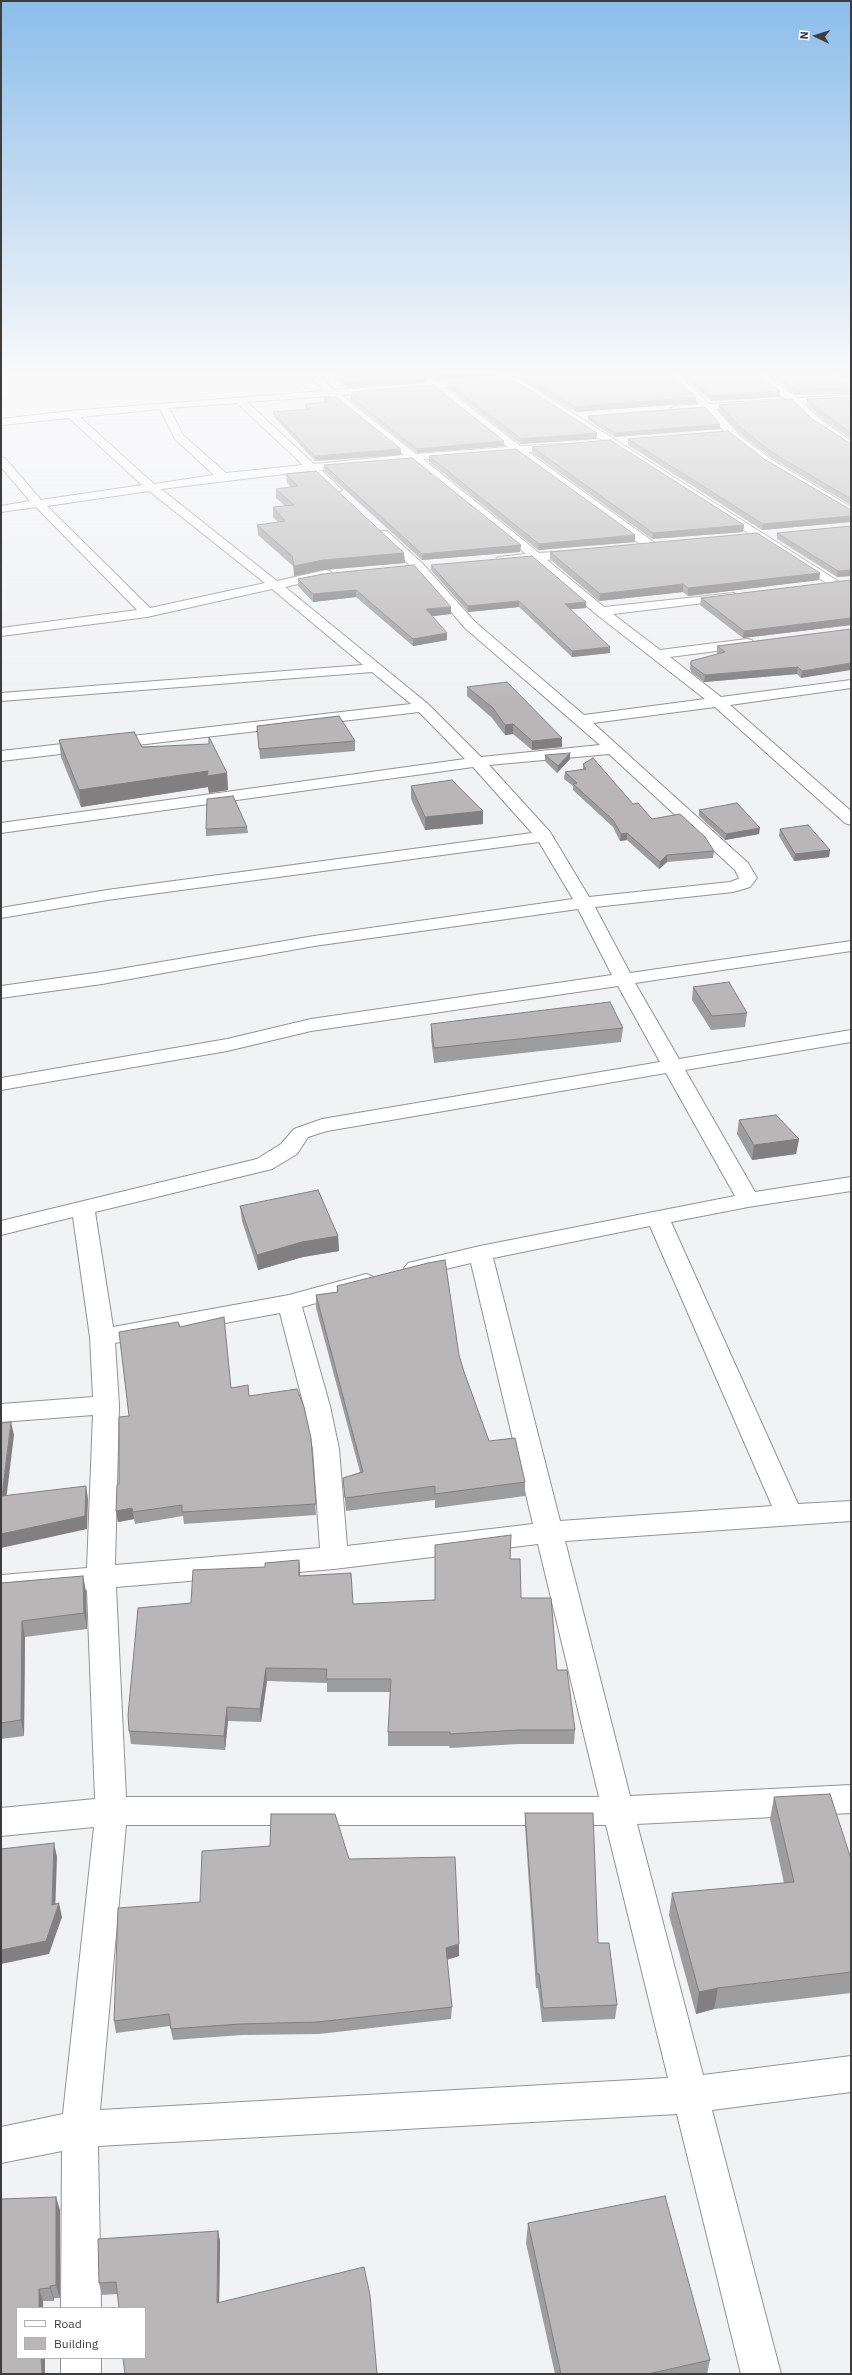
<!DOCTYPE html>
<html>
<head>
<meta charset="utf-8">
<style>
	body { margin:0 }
	#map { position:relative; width:852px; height:2375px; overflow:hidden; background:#f1f2f4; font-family:"IBM Plex Sans",sans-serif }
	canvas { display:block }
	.frame { position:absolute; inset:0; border:2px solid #3d3d3e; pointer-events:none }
	.legend { position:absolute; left:16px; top:2307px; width:130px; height:52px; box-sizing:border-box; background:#fff; border:1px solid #b1b1b2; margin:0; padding:5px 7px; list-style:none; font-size:12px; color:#3d3d3e }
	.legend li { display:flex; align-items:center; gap:8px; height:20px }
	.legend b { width:20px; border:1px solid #b1b1b2 }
	.north { position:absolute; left:796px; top:16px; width:40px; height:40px; -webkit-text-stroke:3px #fff; paint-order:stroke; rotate:274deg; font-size:11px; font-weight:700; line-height:16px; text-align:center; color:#3d3d3e }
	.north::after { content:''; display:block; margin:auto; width:14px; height:18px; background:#3d3d3e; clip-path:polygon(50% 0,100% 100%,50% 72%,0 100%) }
</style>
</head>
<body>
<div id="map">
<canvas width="852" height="2375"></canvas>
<div class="frame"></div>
<ul class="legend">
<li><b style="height:5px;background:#fff"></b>Road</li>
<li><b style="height:11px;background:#b8b6b7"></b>Building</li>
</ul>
<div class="north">N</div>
</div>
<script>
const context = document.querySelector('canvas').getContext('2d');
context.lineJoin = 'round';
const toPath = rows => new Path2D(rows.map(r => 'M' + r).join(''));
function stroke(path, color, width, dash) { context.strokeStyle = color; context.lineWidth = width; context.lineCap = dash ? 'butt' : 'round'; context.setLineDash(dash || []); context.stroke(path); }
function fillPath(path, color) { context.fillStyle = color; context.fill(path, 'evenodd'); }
const minor = toPath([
	[308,373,318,373,334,390,426,383,427,379,430,378,437,382,516,377,841,583,839,586,831,586,511,382,444,387,520,446,566,444,567,446,562,449,528,452,655,543,657,546,655,549,647,549,515,453,423,459,539,553,583,550,585,553,583,556,547,560,604,607,734,593,735,596,734,599,729,600,613,614,660,650,747,639,752,640,754,643,747,647,670,657,721,697,851,680,851,688,730,705,851,811,851,825,845,823,715,707,593,723,748,863,757,878,750,887,733,892,595,907,630,973,851,941,851,951,635,983,679,1059,851,1030,851,1042,685,1070,755,1192,851,1177,851,1191,748,1207,671,1222,798,1504,851,1501,851,1521,565,1541,630,1796,851,1785,851,1813,637,1824,703,2075,851,2056,851,2092,712,2110,781,2374,741,2374,677,2114,98,2146,101,2308,61,2308,62,2151,1,2163,1,2127,63,2114,94,1827,1,1836,1,1808,95,1799,87,1590,1,1597,1,1575,87,1568,93,1415,1,1422,1,1404,93,1397,90,1337,73,1217,1,1235,1,1221,257,1159,281,1144,294,1129,322,1119,660,1062,618,986,311,1031,227,1051,1,1090,1,1078,227,1039,311,1019,612,975,578,909,314,946,102,984,1,998,1,986,102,972,314,936,573,899,539,842,107,900,1,918,1,908,107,890,532,833,473,767,1,833,1,823,465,759,419,712,1,761,1,751,411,704,372,672,1,701,1,693,363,665,272,589,147,617,1,636,1,628,137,610,36,507,1,512,1,506,30,501,1,467,1,457,5,458,41,500,142,485,69,418,1,425,1,419,70,411,324,391,308,373],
	[433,388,508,447,416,454,341,395,433,388],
	[330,396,404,455,314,464,247,402,330,396],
	[237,403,303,465,226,473,183,435,169,408,237,403],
	[160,409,175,439,214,475,154,484,80,417,160,409],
	[411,460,526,554,498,557,496,560,498,563,534,561,596,614,705,699,584,715,475,622,423,564,387,531,379,531,377,534,379,537,415,570,465,628,600,745,481,757,428,704,285,587,330,577,332,574,330,571,326,570,277,581,161,489,309,471,332,492,336,493,342,490,321,470,411,460],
	[149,491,265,583,150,608,47,506,149,491],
	[609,754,735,870,739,878,738,879,730,882,589,897,550,832,489,765,609,754],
	[666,1073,735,1196,480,1246,408,1263,404,1268,408,1273,416,1276,471,1263,533,1524,347,1546,339,1449,330,1406,302,1307,374,1287,378,1282,374,1277,366,1274,289,1295,113,1327,95,1212,272,1169,297,1154,308,1137,327,1131,666,1073],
	[650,1226,772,1506,560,1521,493,1258,650,1226],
	[280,1313,304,1406,313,1449,320,1548,115,1565,119,1405,115,1343,280,1313],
	[538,1544,599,1797,126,1797,116,1587,334,1569,538,1544],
	[126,1825,606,1825,668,2078,100,2110,126,1825],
	[666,373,676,373,710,404,786,399,750,373,761,373,798,398,851,395,851,401,804,404,820,419,851,441,851,449,812,423,793,405,716,409,740,436,772,460,851,507,851,515,764,464,732,440,705,410,671,411,670,409,675,406,699,404,666,373],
	[61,2358,101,2358,101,2374,61,2374,61,2358]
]);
stroke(minor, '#939395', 2);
fillPath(minor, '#fff');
fillPath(toPath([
	[329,373,670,373,696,403,575,412,513,374,437,380,430,377,425,382,346,388],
	[678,373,755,373,780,397,711,401],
	[763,373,829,373,851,385,851,394,796,395],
	[837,373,851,373,851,381],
	[448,383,597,433,596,439,520,444,448,388],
	[352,392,504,441,504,446,417,453,351,401,351,397,353,396],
	[851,397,851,439,821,418,807,404,807,399],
	[324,398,401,449,401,455,315,461,274,417,273,412,305,410,305,404,324,402],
	[719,405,812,419,851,444,851,505,773,459,741,435,718,410],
	[588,416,720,424,720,429,614,437,588,420],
	[628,439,764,459,851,510,851,522,762,530,628,445],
	[532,447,744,525,743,532,652,539,532,453],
	[429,456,635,542,538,550,429,462],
	[324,465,521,545,520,552,422,560,324,471],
	[286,474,405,563,323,570,294,576,293,566,258,535,257,525,278,522,273,517,273,507,285,506,276,498,276,489,291,487,287,483],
	[851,526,851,576,837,577,777,539,777,533],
	[550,552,820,573,819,580,688,596,683,592,599,601,550,559],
	[431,565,586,608,570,609,610,647,610,653,572,657,519,607,468,612,431,570],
	[323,574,451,614,432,616,447,640,413,646,356,597,313,602,298,586,298,579],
	[851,580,851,625,743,638,700,605,701,598],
	[851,629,801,678,797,674,704,682,691,672,690,668,691,661,717,654,717,646],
	[467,687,562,738,562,747,532,750,513,734,505,735,492,718,467,696],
	[257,726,355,741,355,751,260,759],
	[59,740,142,747,227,773,228,790,209,793,208,787,81,807,61,757],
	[545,755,570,759,557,773,545,761],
	[583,764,652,819,714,851,713,858,667,862,659,869,627,840,620,841,613,827,573,790,573,786,564,779,565,772,583,769],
	[411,786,483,824,425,830,411,799],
	[699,810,759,834,725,840,699,816],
	[247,827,248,833,206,836,206,829],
	[780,829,830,850,829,857,794,861,779,836],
	[693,987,747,1013,745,1027,711,1030,692,1000],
	[431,1024,623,1028,621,1042,434,1063,431,1038],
	[739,1120,799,1139,796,1154,752,1160,737,1134],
	[240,1206,338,1236,339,1251,303,1257,258,1270,242,1221],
	[337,1286,459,1355,464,1372,489,1441,525,1482,525,1496,435,1508,435,1500,346,1511,343,1478,360,1472,316,1308,316,1295,337,1292],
	[231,1388,249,1396,311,1438,316,1515,184,1524,183,1516,135,1524,134,1519,118,1522,116,1511,119,1484,129,1416],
	[510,1559,521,1598,557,1670,575,1730,574,1744,518,1744,450,1748,449,1746,388,1746,388,1732,390,1692,327,1692,327,1683,267,1681,261,1722,228,1721,225,1750,131,1744,129,1731,191,1603,265,1567,299,1560,300,1576,353,1604,435,1600],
	[83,1576,86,1592,87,1629,25,1637,24,1736,1,1739,1,1583],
	[774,1797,851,1859,851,1993,714,2009,696,2014,669,1915,672,1893,784,1883,770,1819],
	[525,1813,598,1943,617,2005,615,2019,542,2022,538,1988,536,1988,525,1826],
	[270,1846,349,1859,459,1944,459,1956,447,1960,452,2007,451,2019,319,2034,242,2035,173,2040,170,2026,116,2033,114,2021,200,1902],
	[60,2210,60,2298,54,2298,54,2301,43,2301,45,2374,1,2374],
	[528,2223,710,2360,707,2374,555,2374,526,2243],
	[218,2231,220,2242,219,2303,117,2294,102,2295,99,2283]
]), '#9e9d9d');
fillPath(toPath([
	[430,373,430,377,425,382,346,388,346,382],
	[467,373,513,373,513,374,437,380,437,375],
	[780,391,780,397,711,401,711,396],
	[696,397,696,403,575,412,576,407],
	[720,424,720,429,614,437,615,433],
	[597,433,596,439,520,444,521,439],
	[504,441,504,446,417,453,417,449],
	[401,449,401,455,315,461,315,456],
	[851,516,851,522,762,530,763,524],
	[744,525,743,532,652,539,653,533],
	[635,535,635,542,538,550,539,544],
	[521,545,520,552,422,560,422,554],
	[404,553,405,563,323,570,294,576,294,566,323,560],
	[851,570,851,576,837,577,838,571],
	[820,573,819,580,688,596,688,588],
	[683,584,683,592,599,601,600,594],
	[356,590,356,597,313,602,313,594],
	[519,601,519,607,468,612,468,606],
	[586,602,586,608,564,610,565,604],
	[451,607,451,614,426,617,426,609],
	[851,618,851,625,743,638,744,631],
	[447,633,447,640,413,646,413,639],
	[610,647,610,653,572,657,572,651],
	[851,663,851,670,801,678,802,671],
	[798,667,797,674,704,682,705,675],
	[513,724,513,734,505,735,505,725],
	[562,738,562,747,532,750,532,741],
	[570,753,570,759,557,773,558,766],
	[208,771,227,773,228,790,209,793,208,787,81,807,79,790],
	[483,811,483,824,425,830,425,817],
	[760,828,759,834,725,840,726,834],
	[627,833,627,840,620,841,621,834],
	[830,850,829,857,794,861,795,854],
	[667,855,667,862,659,869,660,862],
	[799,1139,796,1154,752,1160,754,1145],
	[338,1236,339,1251,303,1257,258,1270,257,1255,302,1242],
	[11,1422,14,1435,5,1509,2,1496],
	[86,1486,88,1499,87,1529,1,1548,1,1534],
	[132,1508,134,1519,118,1522,116,1511],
	[299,1560,300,1573,299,1590],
	[83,1576,86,1592,87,1629,84,1613],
	[22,1621,25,1637,24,1736,21,1720],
	[266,1668,267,1681,261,1722,260,1709],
	[227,1707,228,1721,225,1750,224,1736],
	[54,1843,57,1857,55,1915,59,1903,62,1917,49,1954,1,1964,1,1950,52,1905],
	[459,1944,459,1956,445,1960,446,1948],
	[718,1988,714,2009,696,2014,699,1992],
	[56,2197,60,2210,60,2298,56,2285],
	[218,2231,220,2242,219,2315,217,2303],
	[50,2286,54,2298,54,2301,50,2288],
	[39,2289,43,2301,43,2308,39,2308],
	[41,2358,45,2358,45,2374,42,2374]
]), '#817f80');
const building = toPath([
	[335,373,428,373,425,376,346,382,335,373],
	[433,373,467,373,437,375,433,373],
	[519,373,670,373,696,397,576,407,519,373],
	[684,373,755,373,780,391,711,396,684,373],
	[772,373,829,373,851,385,851,389,797,390,772,373],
	[846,373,851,373,851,376,846,373],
	[511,378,597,433,521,439,448,383,511,378],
	[433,385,504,441,417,449,351,397,357,396,352,392,433,385],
	[336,397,401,449,315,456,273,412,311,409,305,404,328,402,324,398,336,397],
	[851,397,851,433,822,412,807,399,851,397],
	[792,399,812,419,851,444,851,499,773,453,742,429,719,405,792,399],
	[705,407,720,424,615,433,588,416,705,407],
	[728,431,764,459,851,510,851,516,763,524,628,439,728,431],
	[610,440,744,525,653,533,532,447,610,440],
	[516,449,635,535,539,544,429,456,516,449],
	[412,458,521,545,422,554,324,465,412,458],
	[316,471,404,553,323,560,294,566,292,556,257,525,285,521,273,507,294,505,276,489,298,486,286,474,316,471],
	[851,526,851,570,838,571,777,533,851,526],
	[757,533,820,573,688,588,683,584,600,594,550,552,757,533],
	[532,556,586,602,565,604,610,647,572,651,519,601,468,606,431,565,532,556],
	[414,565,451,607,426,609,447,633,413,639,356,590,313,594,298,579,323,574,414,565],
	[851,580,851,618,744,631,701,598,851,580],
	[851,629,851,663,802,671,798,667,705,675,691,665,691,661,725,652,717,646,851,629],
	[507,682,562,738,532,741,513,724,505,725,493,708,467,687,507,682],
	[339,716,355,741,259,749,257,726,339,716],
	[134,732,142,747,209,744,209,737,227,773,207,776,208,771,79,790,59,740,134,732],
	[570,753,558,766,545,755,570,753],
	[593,758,633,804,638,803,652,819,680,814,705,837,714,851,667,855,660,862,627,833,621,834,613,820,573,784,577,783,565,772,586,769,583,764,593,758],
	[452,780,483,811,425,817,411,786,452,780],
	[233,796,247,827,206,829,207,799,233,796],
	[737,803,760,828,726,834,699,810,737,803],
	[808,825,830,850,795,854,780,829,808,825],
	[729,982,747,1013,712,1016,693,987,729,982],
	[610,1002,623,1028,434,1048,431,1024,610,1002],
	[776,1115,799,1139,754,1145,739,1120,776,1115],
	[318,1190,338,1236,302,1242,257,1255,240,1206,318,1190],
	[445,1260,459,1355,464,1372,489,1441,515,1438,525,1482,435,1494,435,1486,345,1498,343,1478,363,1472,316,1295,338,1292,337,1286,428,1263,445,1260],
	[224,1317,231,1388,248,1385,249,1396,297,1389,304,1407,311,1438,316,1504,182,1512,182,1505,133,1512,132,1508,116,1511,117,1485,119,1484,119,1417,129,1416,119,1332,178,1322,180,1327,224,1317],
	[11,1422,2,1496,86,1486,85,1516,1,1534,1,1423,11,1422],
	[511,1535,510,1559,520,1559,521,1598,551,1598,557,1670,567,1670,575,1730,519,1730,450,1734,450,1732,388,1732,391,1679,326,1679,327,1669,266,1668,260,1709,227,1707,224,1736,129,1731,128,1715,138,1608,191,1603,193,1570,265,1567,265,1563,299,1560,299,1576,351,1573,353,1604,435,1600,435,1545,511,1535],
	[83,1576,84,1613,22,1621,21,1720,1,1723,1,1583,83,1576],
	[830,1794,851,1859,851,1972,718,1988,699,1992,672,1893,794,1882,774,1797,830,1794],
	[525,1813,593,1813,598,1943,609,1943,617,2005,543,2008,539,1974,537,1974,525,1813],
	[271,1814,335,1814,349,1859,455,1857,459,1944,446,1948,452,2007,318,2022,240,2024,171,2029,169,2014,114,2021,118,1908,200,1902,202,1851,270,1846,271,1814],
	[54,1843,52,1905,59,1903,46,1941,1,1950,1,1849,54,1843],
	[665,2196,710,2360,648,2374,561,2374,528,2223,665,2196],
	[56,2197,56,2285,50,2286,50,2288,39,2289,39,2308,17,2308,17,2358,41,2358,42,2374,1,2374,1,2199,56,2197],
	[218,2231,217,2303,364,2267,370,2295,377,2374,125,2374,123,2358,145,2358,145,2308,119,2308,116,2282,99,2283,98,2239,218,2231]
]);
fillPath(building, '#b8b6b7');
stroke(building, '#817f80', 1);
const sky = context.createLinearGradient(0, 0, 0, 705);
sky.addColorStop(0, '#8bbdea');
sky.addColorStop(0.53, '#f9f9fa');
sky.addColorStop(1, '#f9f9fa00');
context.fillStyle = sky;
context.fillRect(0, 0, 852, 705);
</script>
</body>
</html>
